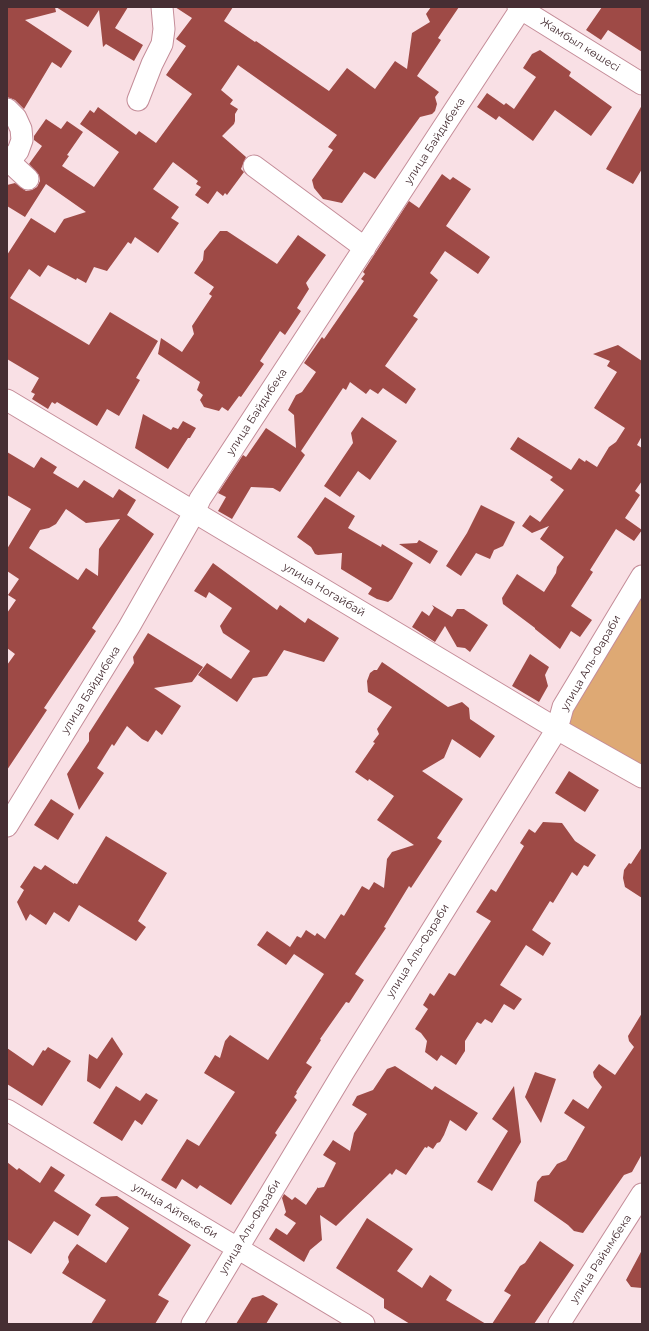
<!DOCTYPE html>
<html>
<head>
<meta charset="utf-8">
<style>
	body { margin:0 }
	#map { position:relative; width:649px; height:1331px; overflow:hidden; background:#f9e0e5; font-family:Montserrat,sans-serif }
	canvas { display:block }
	.frame { position:absolute; inset:0; border:8px solid #462e33; pointer-events:none }
</style>
</head>
<body>
<div id="map">
<canvas width="649" height="1331"></canvas>
<div class="frame"></div>
</div>
<script>
const context = document.querySelector('canvas').getContext('2d');
context.lineJoin = 'round';
function fillPath(path, color) { context.fillStyle = color; context.fill(path, 'evenodd'); }
const toPath = rows => new Path2D(rows.map(r => 'M' + r).join(''));
function stroke(path, color, width, dash) { context.strokeStyle = color; context.lineWidth = width; context.lineCap = dash ? 'butt' : 'round'; context.setLineDash(dash || []); context.stroke(path); }
function drawText(font, color, halo, rows, align = 'center') {
  context.font = font + ' Montserrat,sans-serif'; context.lineWidth = 4; context.setLineDash([]); context.textBaseline = 'middle'; context.strokeStyle = halo; context.fillStyle = color; for (const [text, x, y, turn = 0] of rows) {
    context.save(); context.translate(x, y); context.rotate((+turn || 0) * Math.PI / 180); context.textAlign = isNaN(turn) ? turn : align; if (halo) context.strokeText(text, 0, 0); context.fillText(text, 0, 0); context.restore();
  }
}
fillPath(toPath([
	[642,591,642,768,564,722]
]), '#dea974');
fillPath(toPath([
	[7,7,55,7,56,12,25,20,72,51,61,68,52,62,24,109,15,100,7,97],
	[56,7,128,7,115,28,143,45,134,61,106,44,103,47,99,10,88,27],
	[175,7,233,7,224,21,255,42,256,41,329,91,347,68,375,89,395,61,407,69,412,33,430,22,426,14,431,7,459,7,438,38,441,40,417,76,439,92,435,97,437,104,435,111,432,114,420,117,375,179,364,172,342,203,323,199,314,188,312,180,333,150,328,147,337,135,238,65,221,90,233,100,230,104,238,109,235,114,235,121,234,124,222,136,246,157,241,169,244,172,227,195,225,193,223,196,217,191,208,204,195,195,201,187,196,184,198,181,173,162,153,189,179,207,171,218,179,223,158,253,135,237,131,244,128,242,107,271,94,267,86,283,77,278,76,280,48,265,40,277,29,269,10,298,89,345,110,312,158,341,136,378,140,380,119,416,107,409,97,426,57,402,55,404,52,402,48,409,32,399,35,394,31,392,39,378,7,359,7,255,31,218,55,233,64,219,86,212,46,184,25,217,7,206,7,185,15,183,26,191,32,190,37,187,40,181,39,175,29,164,42,146,34,140,34,136,46,119,61,129,67,121,83,132,67,155,69,156,62,166,94,187,119,152,80,124,90,110,94,113,98,107,136,135,139,131,156,143,192,94,166,75,186,46,176,39,192,18],
	[602,7,642,7,642,52,608,30,601,40,586,30],
	[540,50,571,72,569,76,612,107,591,136,555,110,533,141,499,116,496,120,477,107,487,93,504,105,506,103,514,109,536,77,523,68,532,54],
	[642,105,642,169,633,184,606,169],
	[442,174,450,180,453,177,471,189,446,226,490,257,478,274,445,251,430,273,438,280,413,316,418,319,385,366,416,389,406,404,383,388,378,394,370,389,366,394,350,382,346,390,343,388,301,451,305,455,280,492,273,488,251,487,232,519,218,511,226,497,218,493,243,455,246,457,266,428,296,448,294,415,288,410,296,395,302,392,316,372,304,363,322,337,324,339,364,281,361,279,365,274,363,272,409,201,419,208],
	[220,231,227,231,277,264,298,235,326,255,306,283,309,289,297,308,301,311,285,335,280,331,260,361,264,364,241,397,239,396,228,411,222,407,219,411,204,407,200,400,203,395,197,390,200,382,158,354,161,338,182,352,194,334,192,326,212,296,209,294,214,287,194,273,203,260,204,251],
	[618,345,642,361,642,436,637,445,642,448,642,481,635,491,640,495,625,518,642,530,634,541,616,529,590,570,593,572,571,606,592,620,580,637,571,631,560,649,535,629,535,628,503,604,502,598,517,574,544,592,556,573,557,567,564,557,540,539,549,526,532,533,522,526,530,515,540,522,564,490,550,480,553,477,510,449,518,437,571,470,579,458,585,462,586,460,597,467,609,447,616,442,625,428,594,408,617,372,607,366,610,361,593,354],
	[143,414,171,430,173,427,178,429,183,421,196,428,190,438,188,438,168,469,135,448],
	[362,417,397,441,370,480,358,471,340,497,324,486,353,443,351,433],
	[7,452,34,468,41,457,57,467,53,473,78,488,84,480,113,498,119,489,136,500,127,515,154,534,92,628,96,631,44,708,47,710,7,770,7,665,15,654,7,648,7,613,16,600,8,595,19,579,7,571,7,549,31,509,7,495],
	[66,509,86,523,120,519,99,549,98,576,86,568,78,580,29,548,40,530,49,528,56,524],
	[325,497,355,516,348,528,381,547,382,544,413,563,392,599,388,602,377,599,368,594,372,588,341,569,342,553,318,555,315,554,311,547,297,537],
	[481,505,515,522,503,546,494,550,490,559,476,553,461,576,446,566,467,533],
	[419,540,438,551,430,564,399,544,417,543],
	[213,563,277,610,280,605,305,623,308,618,339,638,324,662,284,650,267,676,253,678,237,702,198,675,207,663,231,679,250,651,223,633,220,626,232,608,209,592,206,598,194,591],
	[432,605,452,617,457,609,464,609,488,625,470,652,465,648,457,647,445,626,435,642,412,627,422,611,429,616,434,608],
	[148,633,203,667,192,682,154,688,181,706,162,735,156,730,148,742,142,739,127,726,114,746,112,744,97,768,104,773,79,810,67,774,89,741,89,733,134,663,133,657],
	[530,654,549,667,545,675,548,686,539,702,512,686],
	[382,662,448,707,462,702,469,708,470,719,495,736,480,758,452,739,444,758,422,771,463,799,437,838,442,841,411,888,409,886,384,927,386,928,355,974,364,980,349,1003,346,1002,320,1039,321,1040,306,1063,312,1067,296,1092,297,1093,294,1097,297,1100,275,1133,277,1135,231,1205,200,1185,197,1189,182,1179,176,1189,161,1180,187,1139,199,1146,235,1092,204,1073,215,1055,220,1058,225,1041,230,1035,268,1060,324,974,294,954,286,965,257,945,267,931,290,947,297,936,301,938,306,930,315,936,317,933,325,939,341,914,344,916,362,886,369,890,374,882,384,888,387,859,392,852,414,845,377,820,394,796,369,779,368,781,355,772,375,743,373,742,379,734,377,729,392,707,368,692,367,681,370,673,374,670,377,670],
	[569,771,599,790,585,812,555,793],
	[51,799,74,814,58,840,34,825],
	[543,822,562,823,575,841,596,855,588,867,584,865,577,876,572,872,553,903,550,901,532,930,551,943,543,956,526,945,500,985,522,999,514,1010,504,1004,492,1023,485,1019,481,1024,477,1022,465,1041,465,1051,456,1065,441,1055,437,1061,425,1052,427,1041,421,1033,415,1029,428,1009,423,1005,430,993,434,996,449,973,455,976,491,921,476,912,491,889,496,892,524,846,520,843,529,829,535,833],
	[106,836,167,873,138,921,146,927,136,941,79,905,69,922,54,912,46,925,30,914,26,921,17,902,24,890,20,887,34,866,41,870,45,865,74,884,74,883,77,884],
	[642,847,642,898,625,887,623,878,624,870,629,863,631,864],
	[642,1013,642,1154,632,1172,624,1175,583,1233,574,1231,568,1225,534,1201,537,1182,542,1176,549,1175,557,1164,566,1160,585,1127,564,1113,573,1099,588,1109,602,1087,594,1077,593,1072,599,1064,615,1075,634,1047,629,1041,628,1036],
	[112,1037,123,1054,100,1089,87,1081,89,1054,97,1059],
	[48,1047,71,1061,42,1106,7,1084,7,1048,33,1066,43,1050,45,1051],
	[395,1066,432,1090,435,1086,478,1113,466,1131,450,1120,444,1135,440,1142,437,1143,433,1149,428,1146,427,1148,425,1147,406,1175,396,1169,392,1175,390,1173,336,1226,320,1215,322,1240,310,1250,304,1262,269,1239,276,1228,287,1235,296,1223,284,1215,286,1212,282,1198,284,1194,292,1200,295,1197,306,1205,318,1187,318,1188,324,1187,336,1163,323,1155,333,1140,350,1151,354,1133,367,1114,352,1105,357,1096,373,1090,387,1069],
	[535,1072,556,1079,541,1123,525,1097],
	[116,1086,140,1101,146,1093,158,1100,142,1125,135,1120,122,1141,93,1123],
	[514,1086,521,1142,492,1191,477,1182,508,1131,492,1119],
	[7,1162,17,1170,19,1168,40,1183,51,1166,65,1175,54,1191,91,1215,78,1236,54,1221,31,1254,8,1240,7,1234],
	[117,1196,191,1245,158,1295,169,1301,155,1324,91,1324,106,1300,62,1273,69,1262,68,1257,70,1253,77,1244,106,1263,129,1228,95,1205,101,1197],
	[367,1218,413,1249,397,1271,422,1288,430,1275,452,1290,446,1300,486,1324,410,1324,384,1308,384,1299,336,1268],
	[540,1241,574,1265,534,1324,492,1324,511,1295,504,1291,520,1266,525,1263],
	[642,1250,642,1288,631,1287,626,1280],
	[263,1295,278,1304,266,1324,236,1324,252,1298]
]), '#9e4a46');
const minor = toPath([
	[518,7,642,84],
	[138,100,152,64,162,44,164,29,162,7],
	[7,109,16,118,21,129,22,140,18,151,13,157,14,166,28,179],
	[254,166,365,248],
	[7,400,557,729,642,777],
	[7,826,129,627,194,513,200,499,522,7],
	[7,1110,364,1324],
	[192,1324,343,1073,557,729,563,707,642,576],
	[559,1324,642,1194]
]);
stroke(minor, '#c48c98', 23);
stroke(minor, '#fff', 21);
drawText('11px', '#462e33', '#fff', [
	["Жамбыл көшесі",580,45,32],
	["улица Байдибека",435,141,-57],
	["улица Байдибека",257,412,-57],
	["улица Ногайбай",324,590,31],
	["улица Аль-Фараби",591,663,-60],
	["улица Байдибека",91,690,-58],
	["улица Аль-Фараби",418,951,-58],
	["улица Айтеке-би",175,1211,31],
	["улица Аль-Фараби",250,1227,-59],
	["улица Райымбека",601,1259,-57]
]);
</script>
</body>
</html>
